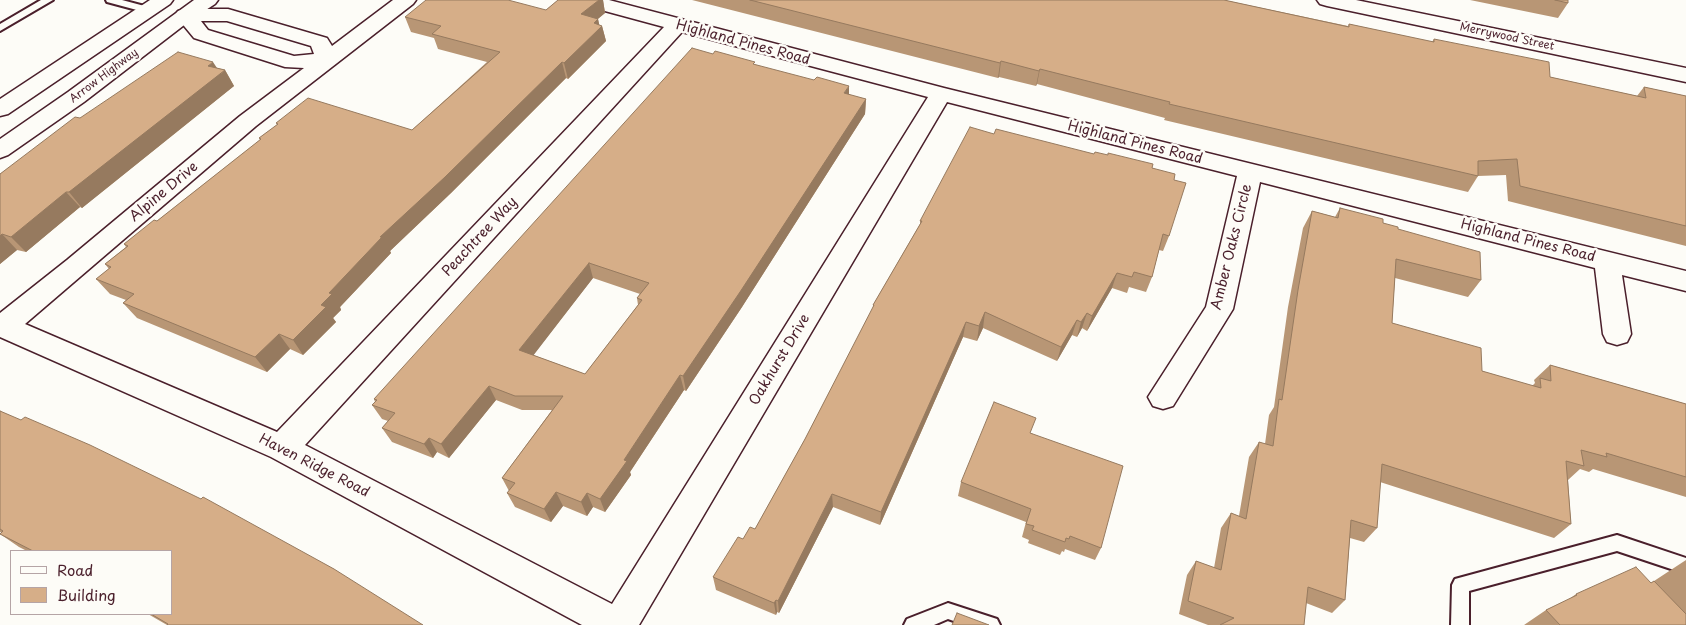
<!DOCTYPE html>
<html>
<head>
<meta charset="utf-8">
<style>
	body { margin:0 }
	#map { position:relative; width:1686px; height:625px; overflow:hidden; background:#fdfcf7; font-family:"Playpen Sans",sans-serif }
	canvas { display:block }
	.legend { position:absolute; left:10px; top:550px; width:162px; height:65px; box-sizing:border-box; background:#fdfcf7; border:1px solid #b5a4a5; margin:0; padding:6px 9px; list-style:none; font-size:15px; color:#4a1f2b }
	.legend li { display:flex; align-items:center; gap:10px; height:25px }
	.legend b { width:25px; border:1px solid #b5a4a5 }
</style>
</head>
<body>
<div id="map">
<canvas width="1686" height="625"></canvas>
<ul class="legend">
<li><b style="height:6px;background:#fdfcf7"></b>Road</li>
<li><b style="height:14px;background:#d6ae88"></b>Building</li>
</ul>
</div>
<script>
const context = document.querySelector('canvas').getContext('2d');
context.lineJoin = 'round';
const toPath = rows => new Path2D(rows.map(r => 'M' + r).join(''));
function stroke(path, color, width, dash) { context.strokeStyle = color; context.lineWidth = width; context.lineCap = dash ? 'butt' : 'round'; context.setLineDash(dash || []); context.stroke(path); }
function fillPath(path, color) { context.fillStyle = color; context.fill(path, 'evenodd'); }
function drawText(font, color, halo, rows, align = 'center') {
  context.font = font + ' "Playpen Sans",sans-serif'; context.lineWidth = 5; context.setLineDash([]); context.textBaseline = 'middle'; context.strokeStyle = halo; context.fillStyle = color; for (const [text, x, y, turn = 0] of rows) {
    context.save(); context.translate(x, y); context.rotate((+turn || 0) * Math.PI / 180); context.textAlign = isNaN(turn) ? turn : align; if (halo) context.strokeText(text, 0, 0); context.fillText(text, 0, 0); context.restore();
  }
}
const service = toPath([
	[41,0,53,0,0,31,0,24,41,0],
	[106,0,122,0,152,8,153,10,148,13,107,2,106,0],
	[1617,535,1686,558,1686,574,1617,551,1469,591,1469,625,1451,625,1452,585,1455,579,1617,535],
	[948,603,997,619,1000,625,965,625,948,619,934,625,904,625,907,619,948,603]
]);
const minor = toPath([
	[393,0,416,0,413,4,256,126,25,324,277,432,664,27,579,4,576,0,609,0,944,88,1686,271,1686,291,1622,275,1631,334,1627,342,1617,345,1607,342,1603,334,1595,268,1260,182,1233,309,1173,406,1163,409,1153,406,1148,397,1206,307,1237,176,947,102,639,625,582,625,271,457,0,337,0,313,67,260,240,116,304,68,285,67,194,38,175,15,178,11,185,9,228,9,327,38,332,46,393,0],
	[201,21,227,21,311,46,314,54,294,56,208,30,201,21],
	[682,32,928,97,612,604,305,445,682,32],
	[1317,0,1356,0,1686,68,1686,82,1327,6,1320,4,1317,0]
]);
const primary = toPath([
	[150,0,173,0,170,4,8,114,0,116,0,99,150,0],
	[194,0,218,0,215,4,192,19,84,102,8,155,0,158,0,139,68,92,194,0]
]);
stroke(service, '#4a1f2b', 4);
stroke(minor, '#4a1f2b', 3);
stroke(primary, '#4a1f2b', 3);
fillPath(service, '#fdfcf7');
fillPath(minor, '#fdfcf7');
fillPath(primary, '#fdfcf7');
fillPath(toPath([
	[558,0,603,0,605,13,598,19,599,25,602,26,606,41,568,79,566,78,451,193,390,251,391,253,340,307,341,310,333,318,336,322,303,355,290,349,267,372,137,318,123,303,126,300,110,294,96,279,109,269,105,264,126,247,124,244,157,221,260,140,259,138,277,125,276,123,412,130,487,62,438,49,434,38,411,32,405,17,546,10],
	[692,0,1224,0,1348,26,1349,24,1432,42,1434,39,1550,77,1637,96,1644,87,1686,96,1686,246,1508,201,1506,175,1478,176,1468,192,1164,120,1165,118,1037,84,1036,86,999,77,998,78],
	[1470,0,1568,0,1568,3,1558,18],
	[755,65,849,95,866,99,865,114,742,307,686,391,684,390,630,472,631,475,605,512,593,507,587,516,563,506,551,522,515,507,507,493,509,491,502,478,552,410,522,410,496,400,449,458,437,452,433,458,392,442,382,428,388,421,382,419,372,405,375,402,374,399],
	[593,278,640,294,637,298,638,305,585,374,533,355],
	[217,68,225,70,234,86,82,208,80,207,26,252,17,250,0,264,0,174,80,118],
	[994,134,1094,154,1152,168,1174,180,1169,236,1163,251,1159,250,1152,277,1146,292,1129,287,1127,293,1112,288,1087,331,1082,328,1077,337,1072,335,1057,361,983,328,977,341,963,337,880,525,833,507,779,613,777,612,776,615,716,590,713,577,743,539,755,529,805,439,873,308,873,305,920,224,920,221],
	[1340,208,1398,229,1481,280,1468,297,1395,278,1392,323,1482,371,1532,386,1535,383,1534,380,1550,365,1686,404,1686,497,1593,469,1589,472,1580,469,1568,480,1571,524,1554,538,1380,482,1377,528,1364,542,1350,538,1345,600,1332,613,1306,603,1304,625,1208,625,1179,614,1187,575,1196,561,1214,568,1221,528,1231,513,1239,516,1249,457,1259,442,1265,444,1269,415,1274,407,1288,307,1303,228,1312,211,1335,217],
	[0,411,334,569,167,625,148,614,171,614,171,551,27,551,19,547,0,534,2,533,0,532],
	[1032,433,1101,548,1095,560,1065,549,1064,552,1062,551,1060,555,1028,543,1029,540,1022,537,1026,522,958,496,961,482],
	[1686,560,1686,625,1524,625,1546,610,1568,600,1576,594,1651,583]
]), '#b89675');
fillPath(toPath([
	[599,0,603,0,605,13,584,30,581,14],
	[598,19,600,28,602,26,606,41,568,79,564,63,594,23],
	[1001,61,999,77,998,78,1000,63],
	[213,62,221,74,225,70,234,86,82,208,69,192,208,66],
	[562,62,566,78,451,193,390,251,391,253,340,307,341,310,333,318,336,322,303,355,293,340,321,305,329,293,380,237],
	[1040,69,1037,84,1036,86,1039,71],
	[849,86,849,101,844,93],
	[866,99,865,114,742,307,686,391,683,376],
	[66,192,80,207,26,252,11,237],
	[2,234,17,250,0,264,0,236],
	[589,263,593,278,526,365,519,350],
	[1117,273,1112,288,1087,331,1092,316],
	[985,312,983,328,977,341,979,326],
	[1087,313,1082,328,1077,337,1081,322],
	[1077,320,1072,335,1057,361,1061,347],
	[966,322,963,337,880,525,881,512],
	[279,334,290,349,267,372,255,357],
	[680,375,684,390,630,472,631,475,605,512,600,499,624,460],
	[489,386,496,400,449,458,441,444],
	[429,438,437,452,433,458,424,444],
	[556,492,563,506,551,522,544,509],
	[587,493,593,507,587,516,581,502],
	[832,494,833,507,779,613,778,601],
	[776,600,777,612,776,615,774,603]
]), '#967a5f');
const building = toPath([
	[426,0,508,0,546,10,558,0,599,0,581,14,598,19,594,23,602,26,564,63,562,62,445,177,380,237,382,237,329,293,332,294,321,305,326,307,293,340,279,334,255,357,123,303,134,294,96,279,111,267,105,264,128,246,124,244,154,220,157,221,261,139,259,138,278,124,276,123,308,98,412,130,500,52,432,34,441,26,405,17,426,0],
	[750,0,1224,0,1349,27,1349,24,1434,42,1434,39,1549,62,1550,77,1646,98,1644,87,1686,96,1686,226,1520,186,1517,159,1478,161,1478,176,1169,104,1170,102,1040,69,1039,71,1001,61,1000,63,750,0],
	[1555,0,1568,0,1568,3,1555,0],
	[692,48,713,54,715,51,755,62,753,64,814,80,817,77,849,86,844,93,866,99,740,292,683,376,680,375,624,460,627,461,600,499,587,493,581,502,556,492,544,509,507,493,515,483,502,478,563,396,515,396,489,386,441,444,429,438,424,444,382,428,395,413,372,405,377,400,374,399,692,48],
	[589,263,649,283,637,298,642,300,585,374,519,350,589,263],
	[178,52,213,62,208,66,225,70,69,192,66,192,11,237,2,234,0,236,0,174,75,117,80,118,178,52],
	[970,127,994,134,996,129,1094,154,1095,152,1108,155,1108,153,1153,164,1152,168,1175,174,1174,180,1186,183,1169,236,1163,234,1152,277,1134,272,1132,277,1117,273,1092,316,1087,313,1081,322,1077,320,1061,347,985,312,979,326,966,322,881,512,832,494,778,601,776,600,774,603,713,577,738,537,743,539,750,527,755,529,805,439,874,305,873,305,922,221,920,221,970,127],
	[1340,208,1383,219,1383,223,1398,227,1398,229,1480,252,1481,280,1396,259,1392,323,1481,348,1482,371,1541,388,1540,378,1551,381,1550,365,1686,404,1686,477,1606,453,1607,457,1581,450,1584,466,1566,461,1571,524,1382,464,1377,528,1351,520,1345,600,1308,587,1304,625,1220,625,1234,618,1188,601,1196,561,1221,570,1231,513,1246,519,1259,442,1273,446,1279,399,1282,400,1298,290,1312,211,1338,218,1340,208],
	[994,402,1036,418,1030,433,1123,466,1101,548,1070,536,1069,539,1066,538,1065,542,1032,530,1034,526,1026,524,1031,509,961,482,994,402],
	[0,411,21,420,25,417,90,445,201,499,203,497,334,569,423,625,167,625,168,624,151,614,171,614,171,551,33,551,0,534,3,531,0,529,0,411],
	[1636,567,1651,583,1654,581,1686,614,1686,625,1560,625,1546,610,1577,595,1576,594,1636,567],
	[957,613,989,625,952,625,957,613]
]);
fillPath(building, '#d6ae88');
stroke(building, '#967a5f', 1);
drawText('11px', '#4a1f2b', '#fdfcf7', [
	["Merrywood Street",1507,37,12],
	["Arrow Highway",104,76,-37]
]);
drawText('14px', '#4a1f2b', '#fdfcf7', [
	["Highland Pines Road",743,43,15],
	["Highland Pines Road",1135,143,14],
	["Alpine Drive",164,192,-40],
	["Peachtree Way",480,237,-47],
	["Highland Pines Road",1528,241,14],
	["Amber Oaks Circle",1232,247,-76],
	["Oakhurst Drive",780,360,-59],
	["Haven Ridge Road",314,466,27]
]);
</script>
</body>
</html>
